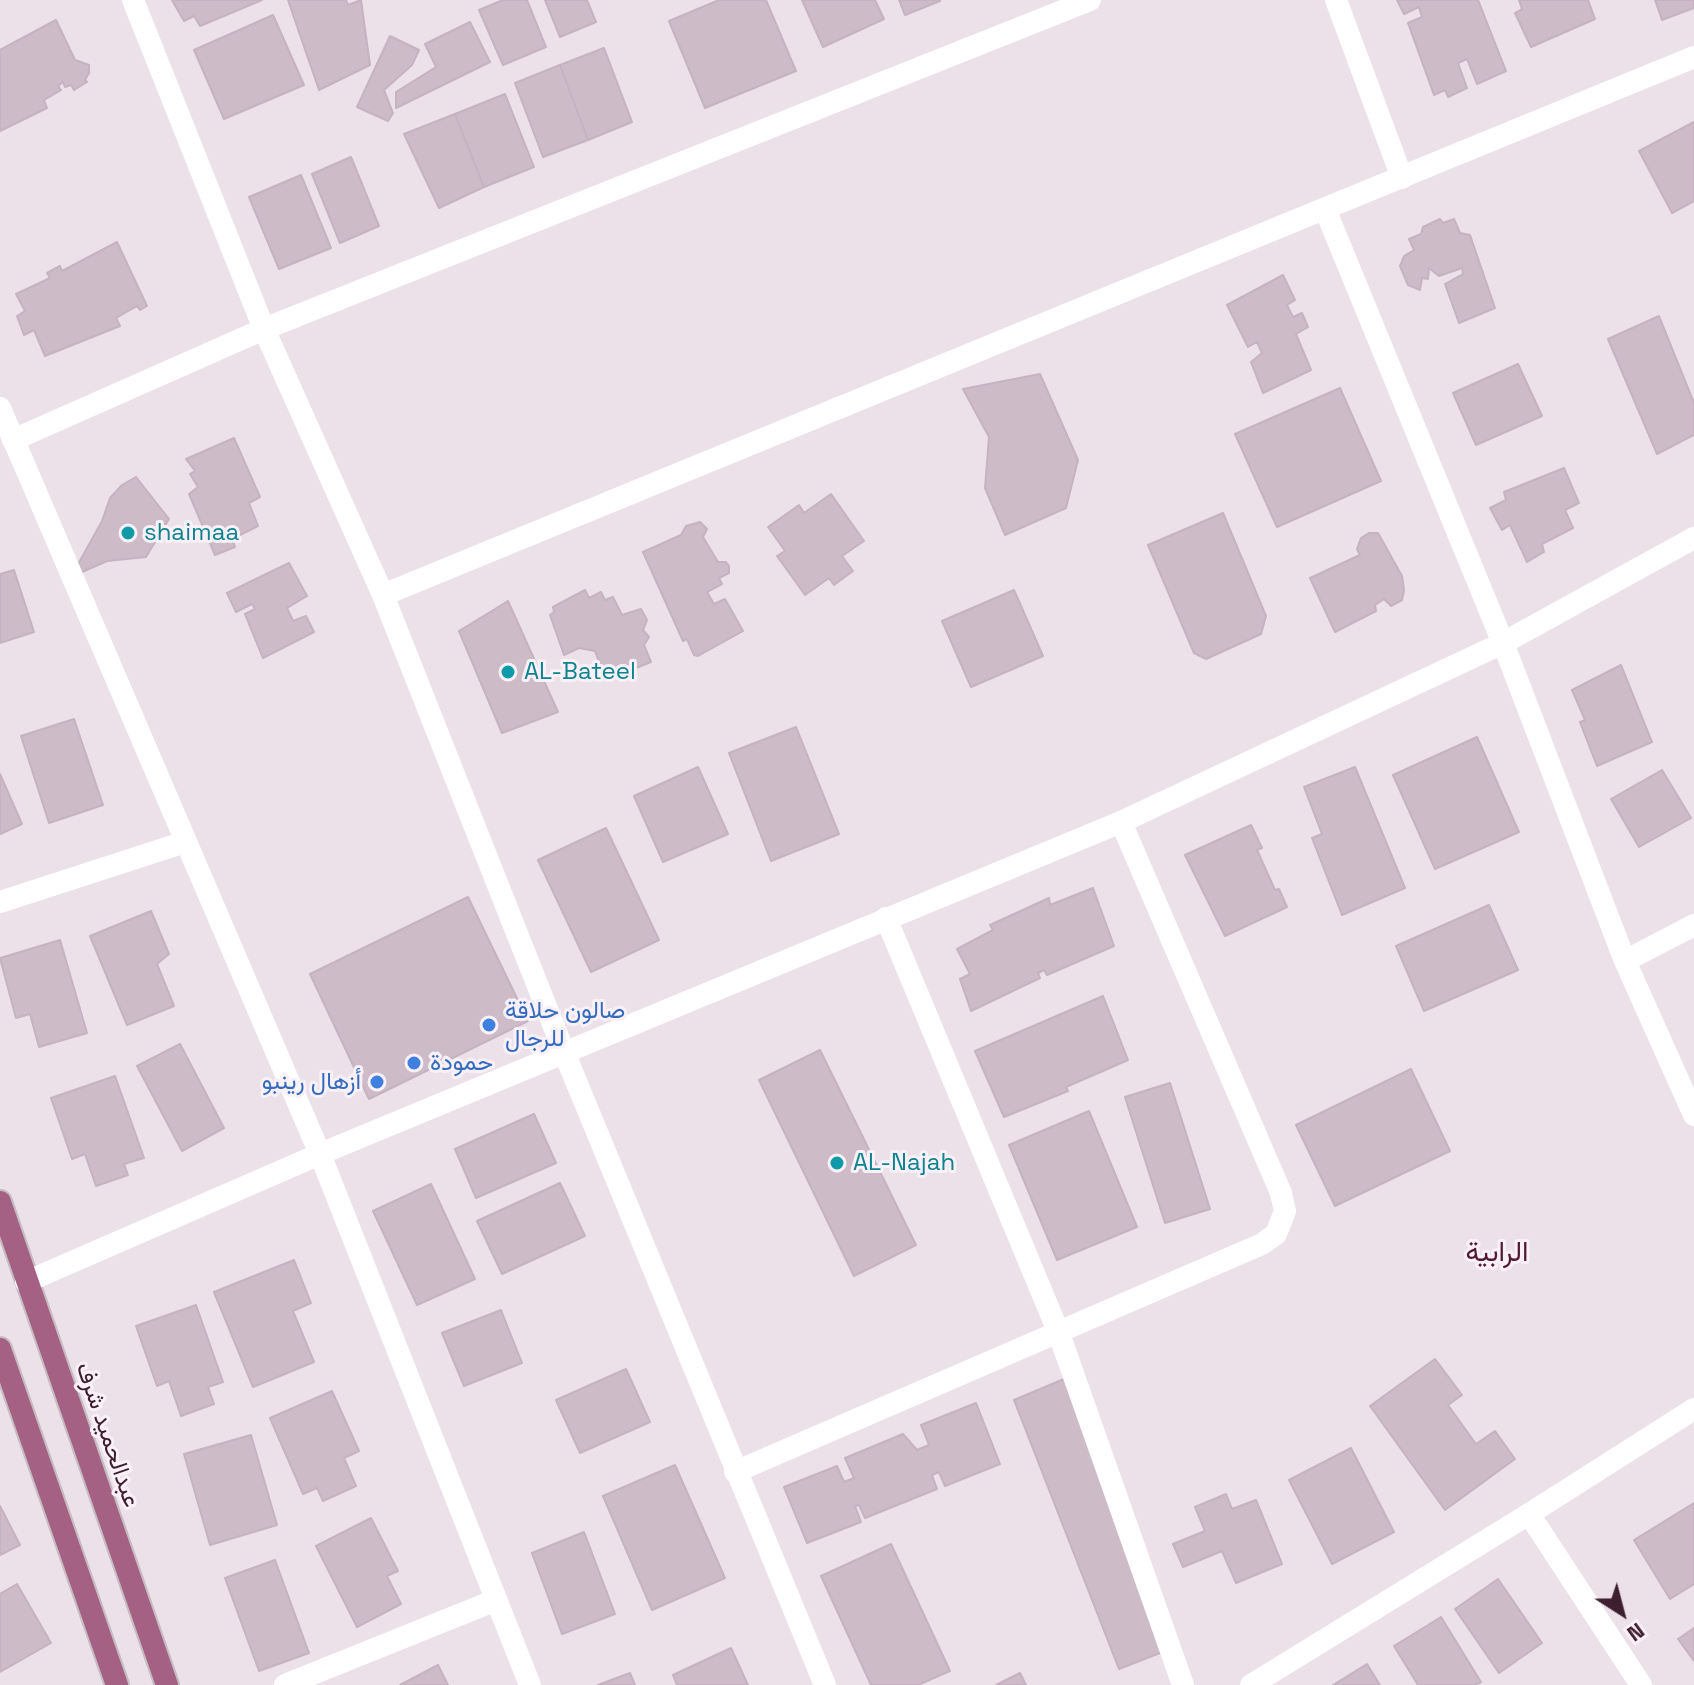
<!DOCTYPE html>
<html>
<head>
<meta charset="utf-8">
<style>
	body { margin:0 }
	#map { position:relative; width:1694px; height:1685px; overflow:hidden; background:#ece0e9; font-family:"Space Grotesk",sans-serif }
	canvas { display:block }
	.north { position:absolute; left:1582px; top:1573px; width:80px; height:80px; -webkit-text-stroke:6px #f9f1f7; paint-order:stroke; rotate:144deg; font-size:22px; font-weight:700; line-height:32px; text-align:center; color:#3e1f2f }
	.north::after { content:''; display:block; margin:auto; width:28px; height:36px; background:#3e1f2f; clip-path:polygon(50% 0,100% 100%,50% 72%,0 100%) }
</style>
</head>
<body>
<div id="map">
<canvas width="1694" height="1685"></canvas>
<div class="north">N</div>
</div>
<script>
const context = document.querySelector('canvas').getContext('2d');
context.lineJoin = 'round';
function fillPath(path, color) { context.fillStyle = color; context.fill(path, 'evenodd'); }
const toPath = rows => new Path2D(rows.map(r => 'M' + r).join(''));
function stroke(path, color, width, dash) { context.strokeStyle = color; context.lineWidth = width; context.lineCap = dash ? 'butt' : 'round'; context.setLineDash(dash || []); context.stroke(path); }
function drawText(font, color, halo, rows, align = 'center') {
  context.font = font + ' "Space Grotesk",Vazirmatn,sans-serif'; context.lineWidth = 6; context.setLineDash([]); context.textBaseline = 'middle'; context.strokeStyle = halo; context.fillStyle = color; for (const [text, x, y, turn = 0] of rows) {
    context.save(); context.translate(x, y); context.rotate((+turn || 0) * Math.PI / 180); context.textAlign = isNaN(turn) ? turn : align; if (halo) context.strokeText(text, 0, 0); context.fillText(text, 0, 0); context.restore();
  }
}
const building = toPath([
	[172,0,262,0,200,26,194,16,184,21,172,0],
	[288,0,346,0,348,5,361,0,370,65,319,90,288,0],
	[503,0,527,0,546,47,503,65,479,10,503,0],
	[545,0,587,0,596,22,560,37,545,0],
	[719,0,766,0,796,71,705,108,669,21,719,0],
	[802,0,875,0,884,19,823,47,802,0],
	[899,0,940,0,940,1,905,15,899,0],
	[1397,0,1478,0,1506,71,1477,84,1467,59,1458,63,1467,88,1448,97,1445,90,1434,95,1408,23,1422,17,1419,7,1404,14,1397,0],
	[1519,0,1588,0,1595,19,1531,47,1515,13,1522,9,1519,0],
	[1655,0,1694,0,1694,8,1662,20,1655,0],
	[273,15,304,85,224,119,194,50,273,15],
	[56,20,75,60,89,65,89,73,85,80,87,82,74,90,71,85,65,87,63,82,58,86,61,90,44,100,47,108,0,131,0,50,56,20],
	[470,22,490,62,396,108,396,92,436,67,425,44,470,22],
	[390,36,419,50,412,65,384,90,393,113,388,121,357,107,390,36],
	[604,48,632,122,588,140,560,65,604,48],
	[560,65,588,140,543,157,515,83,560,65],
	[505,94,534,167,484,187,455,114,505,94],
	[455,114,484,187,439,208,404,134,455,114],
	[1694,122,1694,201,1672,213,1639,151,1694,122],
	[351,157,379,226,340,243,312,174,351,157],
	[301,175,331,248,279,269,249,197,301,175],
	[1440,219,1443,223,1454,219,1460,233,1470,235,1495,308,1459,323,1445,284,1463,274,1462,268,1439,276,1429,268,1428,279,1422,278,1420,290,1408,285,1400,266,1404,256,1414,250,1409,239,1421,234,1423,227,1440,219],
	[117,242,147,306,140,310,137,306,116,318,120,326,45,356,34,330,24,335,17,316,25,311,16,294,50,278,47,273,60,266,62,271,117,242],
	[1283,275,1295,300,1287,305,1293,317,1302,313,1308,327,1296,334,1311,370,1263,393,1251,362,1262,353,1257,342,1248,347,1227,305,1283,275],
	[1659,316,1694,403,1694,435,1657,454,1608,339,1659,316],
	[1518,364,1542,416,1476,445,1453,393,1518,364],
	[1040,374,1078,460,1066,508,1005,535,985,488,989,437,963,389,1040,374],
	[1340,388,1381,481,1277,527,1235,434,1340,388],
	[234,438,260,497,249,503,258,526,232,539,235,547,215,555,189,494,198,487,190,474,195,471,186,459,234,438],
	[1564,468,1579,503,1565,510,1573,528,1542,544,1544,552,1527,562,1510,525,1502,530,1490,508,1506,500,1504,492,1564,468],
	[136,477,169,519,146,557,107,561,71,577,102,521,110,498,122,485,136,477],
	[831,494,864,541,842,556,853,571,834,585,829,578,805,595,777,556,785,551,768,527,799,505,804,513,831,494],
	[1223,513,1266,616,1261,634,1206,659,1194,653,1148,545,1223,513],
	[700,522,707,529,703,537,718,562,726,562,729,566,729,573,719,578,722,584,707,592,714,604,725,599,743,631,698,656,694,655,687,639,683,641,643,552,681,535,686,526,700,522],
	[1369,533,1378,533,1402,576,1404,590,1402,600,1391,606,1384,599,1375,605,1376,611,1335,632,1310,578,1360,555,1357,549,1361,538,1369,533],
	[289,563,307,596,287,608,293,621,306,616,314,632,263,658,245,614,255,609,252,604,236,612,227,593,289,563],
	[14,570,34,632,0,643,0,574,14,570],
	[585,590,589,598,601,592,605,600,613,597,622,615,641,609,647,620,643,630,649,637,644,645,651,662,606,680,595,651,579,648,564,655,550,615,554,612,553,607,585,590],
	[1014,590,1043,656,971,687,942,621,1014,590],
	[508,601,558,712,502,733,459,631,508,601],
	[1621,665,1652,742,1597,766,1580,722,1585,720,1572,690,1621,665],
	[74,719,103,805,49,823,21,736,74,719],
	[796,727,839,834,771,861,729,753,796,727],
	[1477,737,1519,832,1435,869,1393,775,1477,737],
	[698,767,728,834,663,862,634,796,698,767],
	[1355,767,1405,888,1342,915,1312,838,1322,834,1304,787,1355,767],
	[1662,770,1691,818,1639,847,1611,799,1662,770],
	[0,774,22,824,0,834,0,774],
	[1251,825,1262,848,1257,850,1275,890,1279,889,1287,907,1225,936,1185,855,1251,825],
	[606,828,659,940,591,972,538,860,606,828],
	[1093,888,1114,946,1047,975,1044,970,1038,973,1040,978,971,1011,960,979,970,974,957,949,993,930,990,925,1049,898,1050,905,1093,888],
	[468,897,528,1021,369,1099,310,974,468,897],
	[1489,905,1518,970,1424,1011,1396,946,1489,905],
	[151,911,169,954,157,964,174,1006,127,1025,90,936,151,911],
	[60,940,87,1033,39,1047,30,1014,16,1018,0,958,60,940],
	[1103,996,1128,1060,1066,1087,1068,1091,1004,1117,975,1051,1103,996],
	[180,1044,224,1128,182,1151,137,1066,180,1044],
	[820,1050,916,1245,854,1276,759,1080,820,1050],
	[1411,1069,1450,1151,1335,1206,1296,1125,1411,1069],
	[115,1076,144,1158,124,1164,128,1175,96,1186,85,1154,72,1159,51,1098,115,1076],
	[1170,1083,1210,1209,1165,1223,1125,1097,1170,1083],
	[1089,1111,1137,1227,1057,1260,1009,1145,1089,1111],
	[534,1114,556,1163,476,1198,455,1149,534,1114],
	[560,1183,585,1236,502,1274,477,1221,560,1183],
	[431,1184,475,1279,417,1305,373,1211,431,1184],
	[294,1260,311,1303,293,1311,314,1362,253,1387,214,1292,294,1260],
	[196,1305,223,1382,208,1387,214,1404,181,1416,169,1381,157,1386,136,1326,196,1305],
	[501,1310,522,1363,464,1386,442,1333,501,1310],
	[1435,1359,1462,1395,1448,1405,1476,1444,1495,1431,1515,1459,1445,1510,1370,1406,1435,1359],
	[626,1369,650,1422,580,1453,556,1400,626,1369],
	[1064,1379,1170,1649,1119,1669,1014,1400,1064,1379],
	[332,1391,359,1451,344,1458,356,1486,323,1501,317,1488,303,1494,270,1418,332,1391],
	[976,1403,1000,1464,945,1486,939,1472,932,1475,937,1489,865,1518,859,1505,855,1506,861,1522,807,1543,784,1487,837,1466,844,1482,854,1478,845,1458,903,1434,917,1450,929,1445,921,1425,976,1403],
	[251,1435,277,1525,210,1545,184,1454,251,1435],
	[1351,1448,1394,1532,1332,1564,1289,1480,1351,1448],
	[675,1465,725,1578,652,1610,603,1496,675,1465],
	[1226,1494,1232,1509,1256,1500,1282,1564,1236,1583,1222,1551,1183,1567,1173,1544,1205,1531,1195,1507,1226,1494],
	[1694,1503,1694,1584,1670,1599,1634,1540,1694,1503],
	[0,1506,20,1545,0,1555,0,1506],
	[371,1518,398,1571,387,1576,401,1604,357,1627,316,1546,371,1518],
	[584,1532,615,1614,562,1634,532,1553,584,1532],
	[891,1544,950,1671,918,1685,871,1685,821,1576,891,1544],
	[275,1560,309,1653,259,1671,225,1578,275,1560],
	[1498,1579,1542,1643,1499,1673,1455,1609,1498,1579],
	[17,1584,51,1643,0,1672,0,1594,17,1584],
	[1441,1617,1481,1682,1475,1685,1418,1685,1394,1646,1441,1617],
	[1694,1628,1694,1661,1678,1639,1694,1628],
	[731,1648,748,1685,677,1685,673,1675,731,1648],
	[1367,1664,1380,1685,1333,1685,1367,1664],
	[438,1665,448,1685,400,1685,438,1665],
	[630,1673,635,1685,598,1685,630,1673],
	[1020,1673,1026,1685,996,1685,1020,1673]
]);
fillPath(building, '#cdbcc8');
stroke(building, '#c6b2c0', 2);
const primary = toPath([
	[0,1202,167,1685],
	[0,1349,117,1685]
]);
stroke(primary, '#c5bcc1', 26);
stroke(toPath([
	[133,0,264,329,383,595,564,1052,825,1685],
	[1336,0,1402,178],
	[1325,209,1503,643,1625,961,1694,1115],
	[0,408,320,1154,530,1685],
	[13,440,264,329,1090,0],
	[383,595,1694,57],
	[0,902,185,842],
	[886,918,1058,1331,1183,1685],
	[1625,961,1694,925],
	[26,1282,320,1154,1121,822,1503,643,1694,538],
	[735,1472,1262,1244,1276,1234,1285,1211,1281,1193,1121,822],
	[1529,1514,1641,1685],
	[285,1685,496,1600],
	[1251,1685,1529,1514,1694,1409]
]), '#fff', 22);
stroke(primary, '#a56184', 22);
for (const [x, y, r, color] of [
	[128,533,8,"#0f9aa8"],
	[508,672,8,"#0f9aa8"],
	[489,1025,8,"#3f7fe0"],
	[414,1063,8,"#3f7fe0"],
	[377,1082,8,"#3f7fe0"],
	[837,1163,8,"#0f9aa8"]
]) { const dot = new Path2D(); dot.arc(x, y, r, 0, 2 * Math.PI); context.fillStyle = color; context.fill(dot); stroke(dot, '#f9f1f7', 3); }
drawText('24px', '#0d838f', '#f9f1f7', [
	["shaimaa",144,533],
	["AL-Bateel",524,672],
	["AL-Najah",853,1163]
], 'left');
drawText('24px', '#366cbe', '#f9f1f7', [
	["صالون حلاقة",505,1011],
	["للرجال",505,1039],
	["حمودة",430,1063],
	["أزهال رينبو",361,1082,"right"]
], 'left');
drawText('24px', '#3e1f2f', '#f9f1f7', [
	["عبدالحميد شرف",107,1435,71]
]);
drawText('28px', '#521a35', '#f9f1f7', [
	["الرابية",1497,1253]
]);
</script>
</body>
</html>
